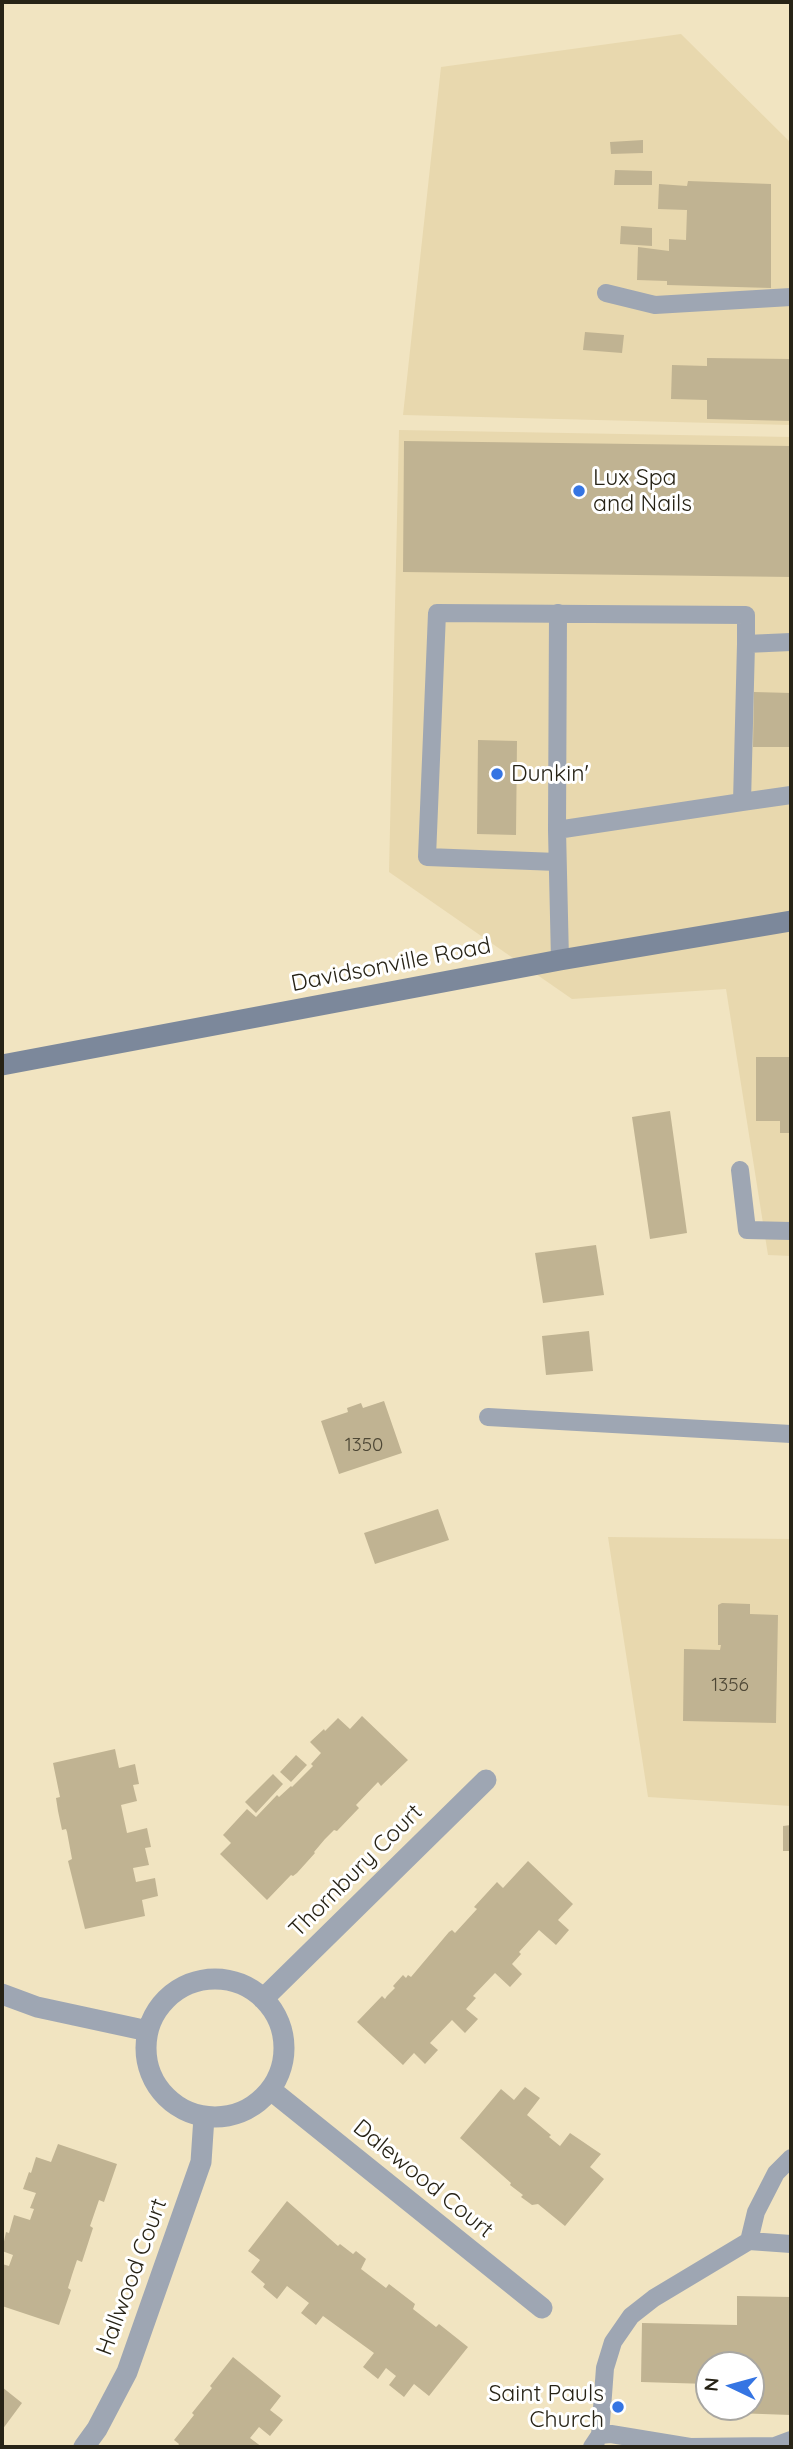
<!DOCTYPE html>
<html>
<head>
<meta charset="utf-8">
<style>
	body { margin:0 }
	#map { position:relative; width:793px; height:2449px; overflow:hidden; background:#f1e4c1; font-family:Quicksand,sans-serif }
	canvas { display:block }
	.frame { position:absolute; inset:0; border:4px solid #272316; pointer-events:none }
	.north { position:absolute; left:695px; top:2351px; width:70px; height:70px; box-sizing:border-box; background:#fff; border:2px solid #a9a7a2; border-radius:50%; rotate:275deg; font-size:19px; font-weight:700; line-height:28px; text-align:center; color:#272316 }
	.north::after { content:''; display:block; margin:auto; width:24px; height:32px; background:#3575e3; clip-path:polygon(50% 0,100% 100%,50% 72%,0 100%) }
</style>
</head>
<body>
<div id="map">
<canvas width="793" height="2449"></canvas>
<div class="frame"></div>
<div class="north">N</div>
</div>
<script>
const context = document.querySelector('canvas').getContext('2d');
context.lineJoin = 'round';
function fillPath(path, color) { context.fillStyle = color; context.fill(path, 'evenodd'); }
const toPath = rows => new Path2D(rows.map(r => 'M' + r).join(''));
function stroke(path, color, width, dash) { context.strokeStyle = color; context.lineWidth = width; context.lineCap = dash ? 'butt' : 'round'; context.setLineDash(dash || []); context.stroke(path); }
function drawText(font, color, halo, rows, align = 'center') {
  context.font = font + ' Quicksand,sans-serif'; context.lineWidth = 6; context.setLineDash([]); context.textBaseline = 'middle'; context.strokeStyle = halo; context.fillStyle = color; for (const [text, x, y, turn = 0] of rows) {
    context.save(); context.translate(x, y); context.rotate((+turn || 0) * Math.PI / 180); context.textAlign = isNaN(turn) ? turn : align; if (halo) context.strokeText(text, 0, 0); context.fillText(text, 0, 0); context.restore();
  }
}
fillPath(toPath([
	[681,34,791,143,791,425,403,415,441,67],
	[399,430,791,437,791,1256,768,1255,726,989,572,999,389,872],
	[608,1537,791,1539,791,1806,648,1797]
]), '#e8d8ae');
fillPath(toPath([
	[643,140,643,153,611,154,610,142],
	[615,170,652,171,652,185,614,185],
	[688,181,771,184,771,288,667,285,667,281,637,280,638,247,669,251,669,239,686,240,687,210,658,209,659,184,687,186],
	[621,226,652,228,652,246,620,244],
	[585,332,624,335,622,353,583,350],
	[707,358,791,359,791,421,707,419,707,400,671,399,672,365,707,366],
	[404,441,791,446,791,577,403,572],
	[754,692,791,693,791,747,753,747],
	[478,740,517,741,516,835,477,834],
	[756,1057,791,1057,791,1133,780,1133,780,1121,756,1121],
	[670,1111,687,1233,650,1239,632,1117],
	[596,1245,604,1295,543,1303,535,1253],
	[589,1331,593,1371,546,1375,542,1336],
	[384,1401,402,1453,339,1474,321,1421,348,1412,347,1408,361,1403,363,1408],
	[438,1509,449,1540,375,1564,364,1533],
	[722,1603,750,1604,750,1614,778,1615,776,1723,683,1721,684,1649,720,1650,721,1645,718,1645,718,1605],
	[362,1716,408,1760,381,1786,378,1782,356,1805,359,1808,337,1831,334,1830,325,1839,314,1852,315,1853,297,1873,293,1876,291,1875,267,1900,220,1854,231,1843,223,1835,247,1809,256,1817,277,1795,279,1797,291,1786,292,1787,313,1766,311,1764,321,1753,310,1742,324,1729,325,1731,338,1718,350,1729],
	[115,1749,119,1768,135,1764,139,1784,133,1785,137,1801,121,1805,127,1833,147,1828,151,1847,145,1848,149,1865,133,1868,136,1882,155,1878,158,1896,142,1900,145,1916,85,1929,68,1861,72,1859,67,1832,66,1829,62,1830,58,1811,56,1798,60,1797,53,1763],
	[296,1755,307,1765,291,1782,280,1772],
	[273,1774,283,1784,256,1813,245,1802],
	[791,1825,791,1851,783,1851,783,1826],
	[528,1861,573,1904,558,1920,569,1930,556,1945,539,1930,519,1952,521,1954,512,1964,522,1974,510,1987,495,1973,473,1996,476,1998,466,2009,478,2019,465,2033,452,2020,430,2043,438,2050,425,2064,414,2053,403,2065,357,2022,382,1996,385,1999,387,1996,395,1988,393,1986,403,1975,406,1978,408,1975,411,1977,449,1932,452,1930,455,1933,477,1909,474,1907,497,1882,503,1888],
	[525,2087,540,2098,527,2115,551,2135,549,2137,560,2146,570,2133,601,2154,590,2167,604,2179,565,2226,538,2204,532,2205,521,2197,523,2195,510,2185,511,2183,460,2138,501,2089,514,2100],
	[58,2144,117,2164,104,2202,99,2200,90,2226,93,2228,82,2262,77,2260,72,2275,68,2288,71,2290,70,2293,59,2325,2,2306,4,2285,2,2284,2,2264,9,2266,13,2255,2,2251,6,2232,9,2233,14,2215,30,2220,34,2209,30,2208,36,2193,23,2189,29,2172,31,2173,36,2157,51,2162],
	[287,2201,338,2246,340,2244,353,2254,356,2251,366,2259,361,2269,386,2288,389,2284,415,2304,413,2309,436,2327,439,2324,468,2347,429,2396,414,2384,404,2397,389,2385,396,2376,386,2368,378,2379,363,2367,374,2353,323,2316,316,2325,301,2313,309,2303,287,2286,277,2299,263,2287,265,2284,251,2272,260,2260,248,2251],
	[737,2296,791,2297,791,2415,734,2413,734,2407,751,2407,751,2365,709,2365,709,2384,641,2382,642,2323,737,2325],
	[233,2357,281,2396,270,2410,283,2420,270,2436,259,2427,250,2438,262,2447,177,2447,179,2444,174,2440,194,2415,192,2413,212,2388,210,2386],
	[2,2387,22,2403,2,2430]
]), '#c0b392');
stroke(toPath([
	[606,293,655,305,791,297],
	[742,802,791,795],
	[557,830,558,613],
	[557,862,427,857,437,613,746,615,746,644],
	[560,960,557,830,742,802,746,644,791,642],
	[740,1170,747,1230,791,1231],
	[488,1417,791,1434],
	[791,2158,776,2173,756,2212,749,2241,791,2244],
	[600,2435,605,2368,613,2342,631,2316,654,2298,749,2241],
	[592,2447,600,2435,611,2434,690,2447,775,2446,791,2440]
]), '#9ea6b3', 18);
stroke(toPath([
	'146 2048a69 69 0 1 1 138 0a69 69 0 1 1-138 0Z',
	[2,1994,37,2007,148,2031],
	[263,1999,486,1780],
	[271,2090,542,2308],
	[84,2447,97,2429,127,2372,201,2162,204,2117]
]), '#9ea6b3', 21);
stroke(toPath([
	[2,1065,560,960,791,921]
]), '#7c889b', 21);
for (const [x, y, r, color] of [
	[579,491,7,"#3575e3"],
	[497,774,7,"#3575e3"],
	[618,2407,7,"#3575e3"]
]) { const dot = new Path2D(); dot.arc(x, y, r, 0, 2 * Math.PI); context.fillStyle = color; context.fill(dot); stroke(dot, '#fff', 2.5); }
drawText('19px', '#4d4735', null, [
	["1350",364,1445],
	["1356",730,1685]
]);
drawText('23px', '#272316', '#fff', [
	["Lux Spa",593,478],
	["and Nails",593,504],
	["Dunkin'",511,774],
	["Saint Pauls",604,2394,"right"],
	["Church",604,2420,"right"]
], 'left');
drawText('23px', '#272316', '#fff', [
	["Davidsonville Road",391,965,-11],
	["Thornbury Court",356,1871,-45],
	["Dalewood Court",423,2179,39],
	["Hallwood Court",132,2277,-70]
]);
</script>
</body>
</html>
